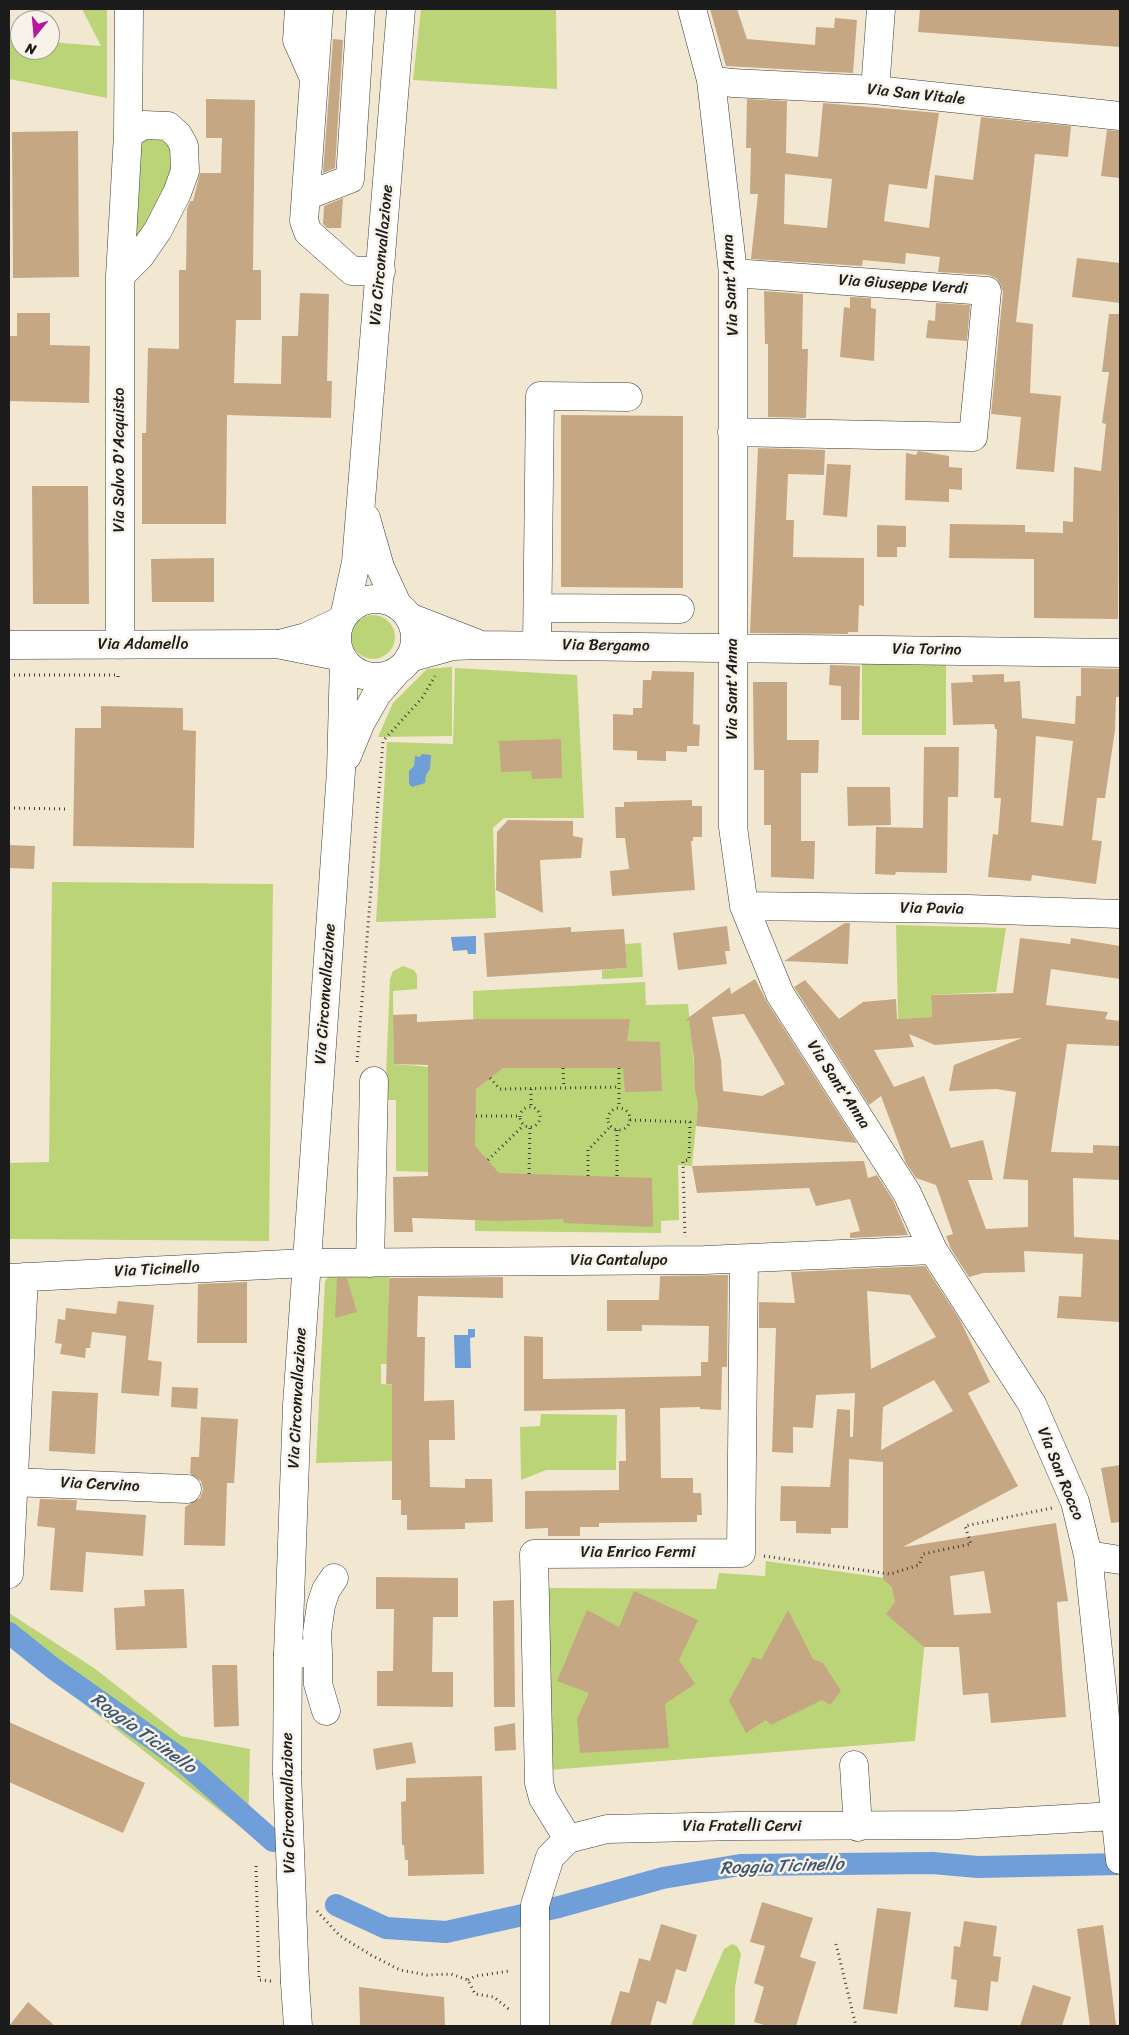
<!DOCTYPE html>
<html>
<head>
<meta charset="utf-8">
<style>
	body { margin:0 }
	#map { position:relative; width:1129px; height:2035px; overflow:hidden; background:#f2e8d1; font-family:Sriracha,sans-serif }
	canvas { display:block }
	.frame { position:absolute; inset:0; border:10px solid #1c1c1c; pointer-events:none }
	.north { position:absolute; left:10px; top:10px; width:50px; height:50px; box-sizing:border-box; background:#f7f3e8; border:1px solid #9f9d96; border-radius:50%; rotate:197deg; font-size:14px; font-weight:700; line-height:20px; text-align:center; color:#1c1c1c }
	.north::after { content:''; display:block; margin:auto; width:18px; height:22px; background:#b5179e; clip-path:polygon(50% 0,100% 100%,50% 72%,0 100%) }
</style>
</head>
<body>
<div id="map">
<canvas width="1129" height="2035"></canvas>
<div class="frame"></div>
<div class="north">N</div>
</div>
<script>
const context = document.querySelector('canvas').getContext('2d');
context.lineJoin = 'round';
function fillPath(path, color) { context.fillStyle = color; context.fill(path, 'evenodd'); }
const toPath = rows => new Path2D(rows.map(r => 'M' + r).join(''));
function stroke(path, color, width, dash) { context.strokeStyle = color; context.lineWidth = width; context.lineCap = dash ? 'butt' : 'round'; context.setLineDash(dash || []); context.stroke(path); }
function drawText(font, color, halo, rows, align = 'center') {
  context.font = font + ' Sriracha,sans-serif'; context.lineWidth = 5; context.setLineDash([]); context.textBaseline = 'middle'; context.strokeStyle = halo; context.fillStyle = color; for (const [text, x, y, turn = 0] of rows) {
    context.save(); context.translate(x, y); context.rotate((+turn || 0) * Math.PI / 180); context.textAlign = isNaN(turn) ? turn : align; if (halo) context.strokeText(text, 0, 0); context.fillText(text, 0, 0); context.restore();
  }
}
fillPath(toPath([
	[82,9,107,9,107,98,9,79,9,39,20,40,20,50,50,50,50,42,101,46],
	[421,9,556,9,557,89,413,80],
	[152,133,171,142,172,177,136,242,137,150,144,139],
	'351 637a22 22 0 1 1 44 0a22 22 0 1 1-44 0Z',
	[862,660,946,660,946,735,862,735],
	[452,667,452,736,378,737,393,703,427,669],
	[455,668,577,675,584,818,504,818,493,828,496,918,376,922,387,742,453,744],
	[52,882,273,884,269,1241,9,1239,9,1163,49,1162],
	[896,925,1006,928,996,992,931,995,932,1017,898,1019],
	[641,943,643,977,602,979,602,970,627,968,625,944],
	[403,966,414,970,417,975,417,989,393,991,394,1064,431,1067,428,1087,428,1150,431,1172,396,1171,396,1100,385,1100,390,979,393,971],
	[645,982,646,1005,688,1004,698,1105,692,1166,678,1165,679,1220,661,1221,661,1233,475,1231,473,991],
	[389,1270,387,1364,381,1364,381,1384,408,1385,392,1417,392,1461,316,1463,325,1281,329,1276],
	[541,1414,617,1415,616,1470,546,1470,521,1480,520,1427,540,1426],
	[766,1561,885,1578,927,1619,915,1741,549,1770,548,1588,716,1589,719,1573,765,1576],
	[9,1613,94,1668,181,1736,250,1749,248,1833,9,1645],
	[732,1944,737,1946,741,1954,735,1987,735,2026,691,2026,724,1949]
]), '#bcd478');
fillPath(toPath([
	[422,754,431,755,430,769,426,775,425,783,412,787,409,784,409,771,414,766,415,756,420,757],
	[476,936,476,954,468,954,467,950,453,951,451,937],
	[468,1329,475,1329,475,1337,470,1338,471,1368,455,1368,454,1335,468,1335]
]), '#6f9ed8');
stroke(toPath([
	[9,1633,54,1669,177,1756,273,1841],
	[336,1905,386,1928,446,1932,559,1907,663,1878,740,1865,932,1863,978,1867,1120,1864]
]), '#6f9ed8', 22);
fillPath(toPath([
	[710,9,737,9,747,39,815,45,816,27,834,28,835,18,857,20,853,73,726,66],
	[920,9,1120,9,1120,47,918,32],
	[333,39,343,40,335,168,323,173],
	[206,99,255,100,253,270,261,270,261,320,236,320,234,383,281,384,282,336,298,336,300,293,329,294,327,381,332,381,331,418,227,415,226,524,142,524,142,433,146,433,148,348,179,349,179,270,186,270,187,209,190,201,193,201,200,173,221,173,222,138,206,138],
	[747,99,787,101,786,153,818,157,823,103,939,113,927,189,889,184,884,221,929,228,935,175,973,180,981,117,1071,126,1068,157,1035,154,1016,322,1033,324,1030,393,1061,396,1054,472,1016,469,1021,417,991,414,1003,292,1001,285,996,278,988,275,938,272,940,257,906,253,905,264,863,260,862,266,751,259,758,194,750,194,751,148,746,148],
	[785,174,832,179,827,228,784,224],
	[1107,130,1120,131,1120,178,1101,176],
	[78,131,79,277,13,278,12,132],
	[343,198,341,228,327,228,323,224,324,206],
	[1077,258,1120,263,1120,303,1072,297],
	[764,291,803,294,802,349,808,349,806,418,768,417,768,344,765,344],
	[850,297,871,298,871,308,876,309,874,361,840,357,844,307,850,308],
	[936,303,970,305,967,341,926,338,928,320,935,321],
	[17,313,50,313,50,345,90,346,89,403,9,401,9,336,17,336],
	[1109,314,1120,314,1118,619,1034,618,1034,559,949,558,950,524,1025,525,1025,532,1063,533,1063,521,1073,522,1074,467,1101,471,1106,424,1102,423,1109,372,1102,372],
	[561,415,683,416,683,588,561,587],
	[758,448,825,450,824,475,788,474,786,520,794,520,793,557,864,558,864,606,859,605,858,632,848,632,848,634,750,633],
	[918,451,949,456,949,467,962,468,962,490,949,489,949,502,905,500,906,453,916,455],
	[827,464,851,465,847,517,823,515],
	[32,486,88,486,89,604,33,604],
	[877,525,906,526,906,547,897,547,897,557,877,557],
	[214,558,214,602,152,602,151,559],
	[830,665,860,666,859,720,841,720,841,686,829,685],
	[1081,668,1120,669,1120,697,1116,697,1115,730,1105,798,1097,798,1092,840,1102,841,1096,884,1032,875,1031,881,988,877,993,834,998,835,1001,798,994,798,997,729,995,729,994,724,953,725,951,683,973,682,972,675,1004,674,1004,682,1020,681,1022,718,1075,724,1076,696,1081,696],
	[1036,736,1073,741,1063,826,1031,822],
	[652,671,694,672,693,724,700,725,699,746,687,746,687,752,666,751,666,761,637,760,637,751,613,750,613,714,633,715,633,708,642,708,643,680,651,680],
	[753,682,787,682,787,740,819,740,818,773,801,773,801,841,815,841,814,879,771,877,771,825,764,825,764,770,754,770],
	[101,706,183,708,183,730,196,731,194,848,73,846,75,728,101,728],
	[561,739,562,778,532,779,531,771,501,772,499,741],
	[924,747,959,747,958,797,948,797,947,873,896,872,895,875,875,874,876,827,923,828],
	[847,787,890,787,891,825,848,826],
	[692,800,692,806,702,806,702,837,693,837,693,841,691,841,695,890,612,896,610,871,629,869,625,838,616,838,615,807,624,807,624,802],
	[508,820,573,821,573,836,583,838,581,858,540,860,543,913,496,890,497,832],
	[9,845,35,846,34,869,9,868],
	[845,923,850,923,848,964,784,961],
	[727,926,730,951,725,951,727,964,678,970,673,933],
	[571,927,571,932,624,929,627,968,487,977,484,933],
	[1020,938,1070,944,1071,938,1120,946,1120,979,1051,969,1046,1005,1108,1012,1105,1019,1120,1021,1120,1046,1067,1044,1051,1152,1093,1153,1093,1145,1120,1146,1120,1180,1073,1178,1074,1237,1120,1240,1120,1322,1057,1318,1059,1296,1081,1297,1083,1254,1024,1251,1025,1272,983,1273,969,1277,951,1249,946,1236,953,1234,936,1185,916,1178,906,1163,881,1096,869,1105,794,987,805,980,839,1019,863,1002,896,999,897,1019,932,1017,931,995,1013,993],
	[909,1034,935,1045,1022,1038,954,1065,949,1091,996,1089,1016,1092,1003,1179,1028,1180,1028,1227,986,1229,968,1180,993,1180,983,1140,951,1148,924,1076,894,1087,874,1050,914,1047],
	[755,979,767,1002,857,1143,696,1126,698,1105,695,1089,694,1060,689,1020,684,1021,730,987,731,994],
	[744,1014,785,1084,762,1096,723,1091,721,1060,712,1017],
	[417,1014,417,1022,479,1019,630,1019,627,1041,660,1042,662,1091,625,1092,623,1068,503,1068,476,1089,475,1146,499,1173,652,1178,653,1227,564,1223,563,1219,501,1221,412,1218,413,1232,394,1232,393,1177,428,1176,428,1065,394,1064,393,1015],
	[864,1161,868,1178,877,1175,893,1200,908,1235,850,1238,850,1233,860,1231,850,1199,816,1206,809,1188,697,1193,692,1166],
	[925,1266,960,1320,990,1382,968,1393,1018,1486,903,1547,1056,1523,1068,1601,1057,1602,1066,1717,991,1723,988,1693,963,1695,959,1647,924,1647,886,1614,895,1602,892,1587,883,1579,883,1462,849,1459,848,1528,831,1528,831,1534,796,1533,796,1521,780,1521,781,1486,830,1487,837,1409,850,1410,850,1437,853,1437,855,1393,816,1395,813,1428,793,1427,793,1453,772,1452,776,1328,759,1328,759,1302,795,1303,791,1272],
	[867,1291,910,1295,936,1337,871,1369],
	[934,1380,953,1411,881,1450,883,1407],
	[984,1571,991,1613,954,1615,950,1576],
	[728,1275,727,1367,722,1367,721,1410,700,1409,700,1407,660,1408,661,1478,693,1478,693,1493,701,1493,702,1515,697,1515,697,1522,599,1523,599,1527,580,1527,580,1536,548,1536,548,1528,525,1529,525,1491,619,1490,619,1461,626,1461,625,1409,524,1411,524,1336,543,1337,543,1379,701,1376,701,1362,708,1362,709,1326,642,1325,642,1331,607,1331,607,1300,659,1300,660,1276],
	[503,1277,503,1298,418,1296,417,1337,425,1337,424,1401,454,1400,455,1440,429,1440,430,1487,465,1488,465,1479,492,1479,493,1522,465,1523,465,1529,407,1530,407,1515,401,1515,401,1500,392,1500,392,1384,386,1384,389,1278],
	[337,1278,347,1278,357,1312,335,1318],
	[247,1282,247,1343,197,1343,198,1284],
	[118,1301,154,1305,148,1360,162,1362,159,1396,121,1393,126,1336,92,1332,90,1348,86,1348,85,1358,60,1354,62,1344,55,1343,58,1319,65,1320,66,1308,116,1314],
	[172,1387,198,1388,197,1409,171,1407],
	[52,1391,98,1393,95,1454,49,1451],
	[201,1417,238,1419,234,1483,227,1483,225,1546,184,1545,185,1507,200,1498,203,1490,201,1481,190,1474,191,1457,199,1457],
	[1120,1465,1120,1522,1111,1523,1101,1468],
	[40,1499,77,1500,76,1510,146,1515,143,1556,86,1552,83,1592,50,1590,55,1528,37,1526],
	[376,1577,458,1578,458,1617,433,1617,432,1672,453,1672,453,1707,377,1706,377,1671,393,1671,394,1609,376,1609],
	[184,1589,187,1648,116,1650,114,1608,145,1606,144,1590],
	[634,1591,698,1620,679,1660,695,1684,665,1704,669,1748,580,1753,577,1719,589,1693,557,1681,587,1610,619,1627],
	[514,1600,515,1707,494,1707,493,1601],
	[788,1610,813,1659,823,1663,841,1691,830,1705,822,1700,771,1725,766,1720,746,1733,729,1701,753,1657,761,1660],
	[212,1665,237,1665,239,1726,214,1727],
	[9,1722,145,1783,123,1833,9,1782],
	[515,1723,516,1750,495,1751,494,1727],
	[412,1742,416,1763,376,1770,373,1749],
	[482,1776,484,1874,408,1876,408,1860,405,1860,404,1845,402,1845,401,1802,406,1801,406,1778],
	[762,1902,813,1918,800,1957,816,1962,796,2026,767,2026,754,2022,764,1987,754,1983,765,1946,750,1942],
	[877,1908,911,1912,897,2014,863,2009],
	[964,1921,997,1926,993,1956,1001,1957,998,1982,991,1981,988,2011,954,2007,957,1980,951,1979,954,1946,960,1947],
	[661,1924,697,1935,686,1972,676,1969,666,2004,657,2001,650,2026,610,2026,620,1991,629,1993,639,1958,650,1961],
	[1103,1925,1110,1975,1116,2026,1090,2026,1077,1929],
	[1033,1985,1071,1997,1062,2026,1020,2026],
	[359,1987,444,1997,445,2026,360,2026],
	[28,2002,55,2026,9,2026]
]), '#c6a783');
const minor = toPath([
	[299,9,297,40,313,76],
	[319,9,304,221,308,232,352,271,381,271],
	[692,9,711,80,733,273,733,827,744,906,780,994,907,1193,933,1250,1032,1404,1075,1502,1088,1555,1120,1860],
	[711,80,732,83,875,90,1120,116],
	[875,90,881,9],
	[128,134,129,9],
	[306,196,350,179,361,9],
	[120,276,140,256,158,230,177,193,185,171,184,146,178,135,168,126,144,125,128,134,120,276,120,645],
	[732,432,973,437,987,291,733,273],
	[538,608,680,609],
	[409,617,476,643],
	[279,644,306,637,340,621],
	[9,645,277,644,342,657],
	[537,645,540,396,628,397],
	[409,658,453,646,480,645,1120,653],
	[744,906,968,909,1120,914],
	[370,1263,374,1081],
	[9,1278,306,1263,705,1260,933,1250],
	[12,1482,187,1489],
	[1088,1555,1120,1560],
	[9,1574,24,1277],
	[318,1653,317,1633,321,1605,326,1590,334,1578],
	[288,1654,318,1653,318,1684,326,1711],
	[854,1765,858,1827],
	[568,1839,543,1798,539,1783,534,1554,741,1553,744,1259],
	[535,2026,535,1905,550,1857,568,1839,607,1829,738,1826,958,1825,1115,1816]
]);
const major = toPath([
	[366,518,380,567,398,606],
	'337 638a39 39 0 1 1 78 0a39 39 0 1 1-78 0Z',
	[345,613,356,562,401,9],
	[347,756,361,722,377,694,398,670],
	[287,1772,288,1654,297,1405,341,771,344,661],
	[295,1983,298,2026]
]);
stroke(minor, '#3c3b37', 29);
stroke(major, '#3c3b37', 29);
stroke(toPath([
	[9,675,118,675,118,681],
	[9,808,67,809],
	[357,1062,383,741,422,698,435,676],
	[563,1068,564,1088],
	[619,1068,619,1108],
	[490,1078,500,1089,619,1087],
	[531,1089,531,1107],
	'520 1117a10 10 0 1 1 20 0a10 10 0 1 1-20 0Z',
	'608 1119a11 11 0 1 1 22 0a11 11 0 1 1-22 0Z',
	[476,1116,520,1116],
	[630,1120,690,1122,689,1160,683,1161,685,1237],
	[617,1130,617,1177],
	[488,1160,524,1125],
	[529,1174,530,1127],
	[588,1176,588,1150,611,1126],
	[764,1556,890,1574,919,1565,923,1554,971,1544,965,1526,1052,1508],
	[256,1866,259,1980,271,1981],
	[317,1911,340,1936,371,1955,400,1970,427,1975,451,1974,468,1980,475,1994,494,1997,511,2011],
	[836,1944,856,2026],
	[468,1980,476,1976,510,1971]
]), '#3c3b37', 3, [1, 4]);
stroke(minor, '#fff', 28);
stroke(major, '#fff', 28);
const majorBridge = toPath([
	[287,1772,295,1983]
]);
stroke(majorBridge, '#3c3b37', 29, []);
stroke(majorBridge, '#fff', 28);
drawText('16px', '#1c1c1c', '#f7f3e8', [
	["Via San Vitale",916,95,6],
	["Via Circonvallazione",382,255,-85],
	["Via Sant'Anna",731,285,-93],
	["Via Giuseppe Verdi",903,285,4],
	["Via Salvo D'Acquisto",120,460,-90],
	["Via Adamello",143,645],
	["Via Bergamo",606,646,1],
	["Via Torino",927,650,1],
	["Via Sant'Anna",733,689,-90],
	["Via Pavia",932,909,1],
	["Via Circonvallazione",326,994,-86],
	["Via Sant'Anna",838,1085,57],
	["Via Cantalupo",619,1261],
	["Via Ticinello",157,1270,-3],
	["Via Circonvallazione",298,1398,-87],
	["Via San Rocco",1060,1474,68],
	["Via Cervino",100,1485,3],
	["Via Enrico Fermi",638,1553],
	["Via Circonvallazione",289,1803,-91],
	["Via Fratelli Cervi",742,1827]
]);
drawText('italic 18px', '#415671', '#f7f3e8', [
	["Roggia Ticinello",143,1734,36],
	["Roggia Ticinello",782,1867,-2]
]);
</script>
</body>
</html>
